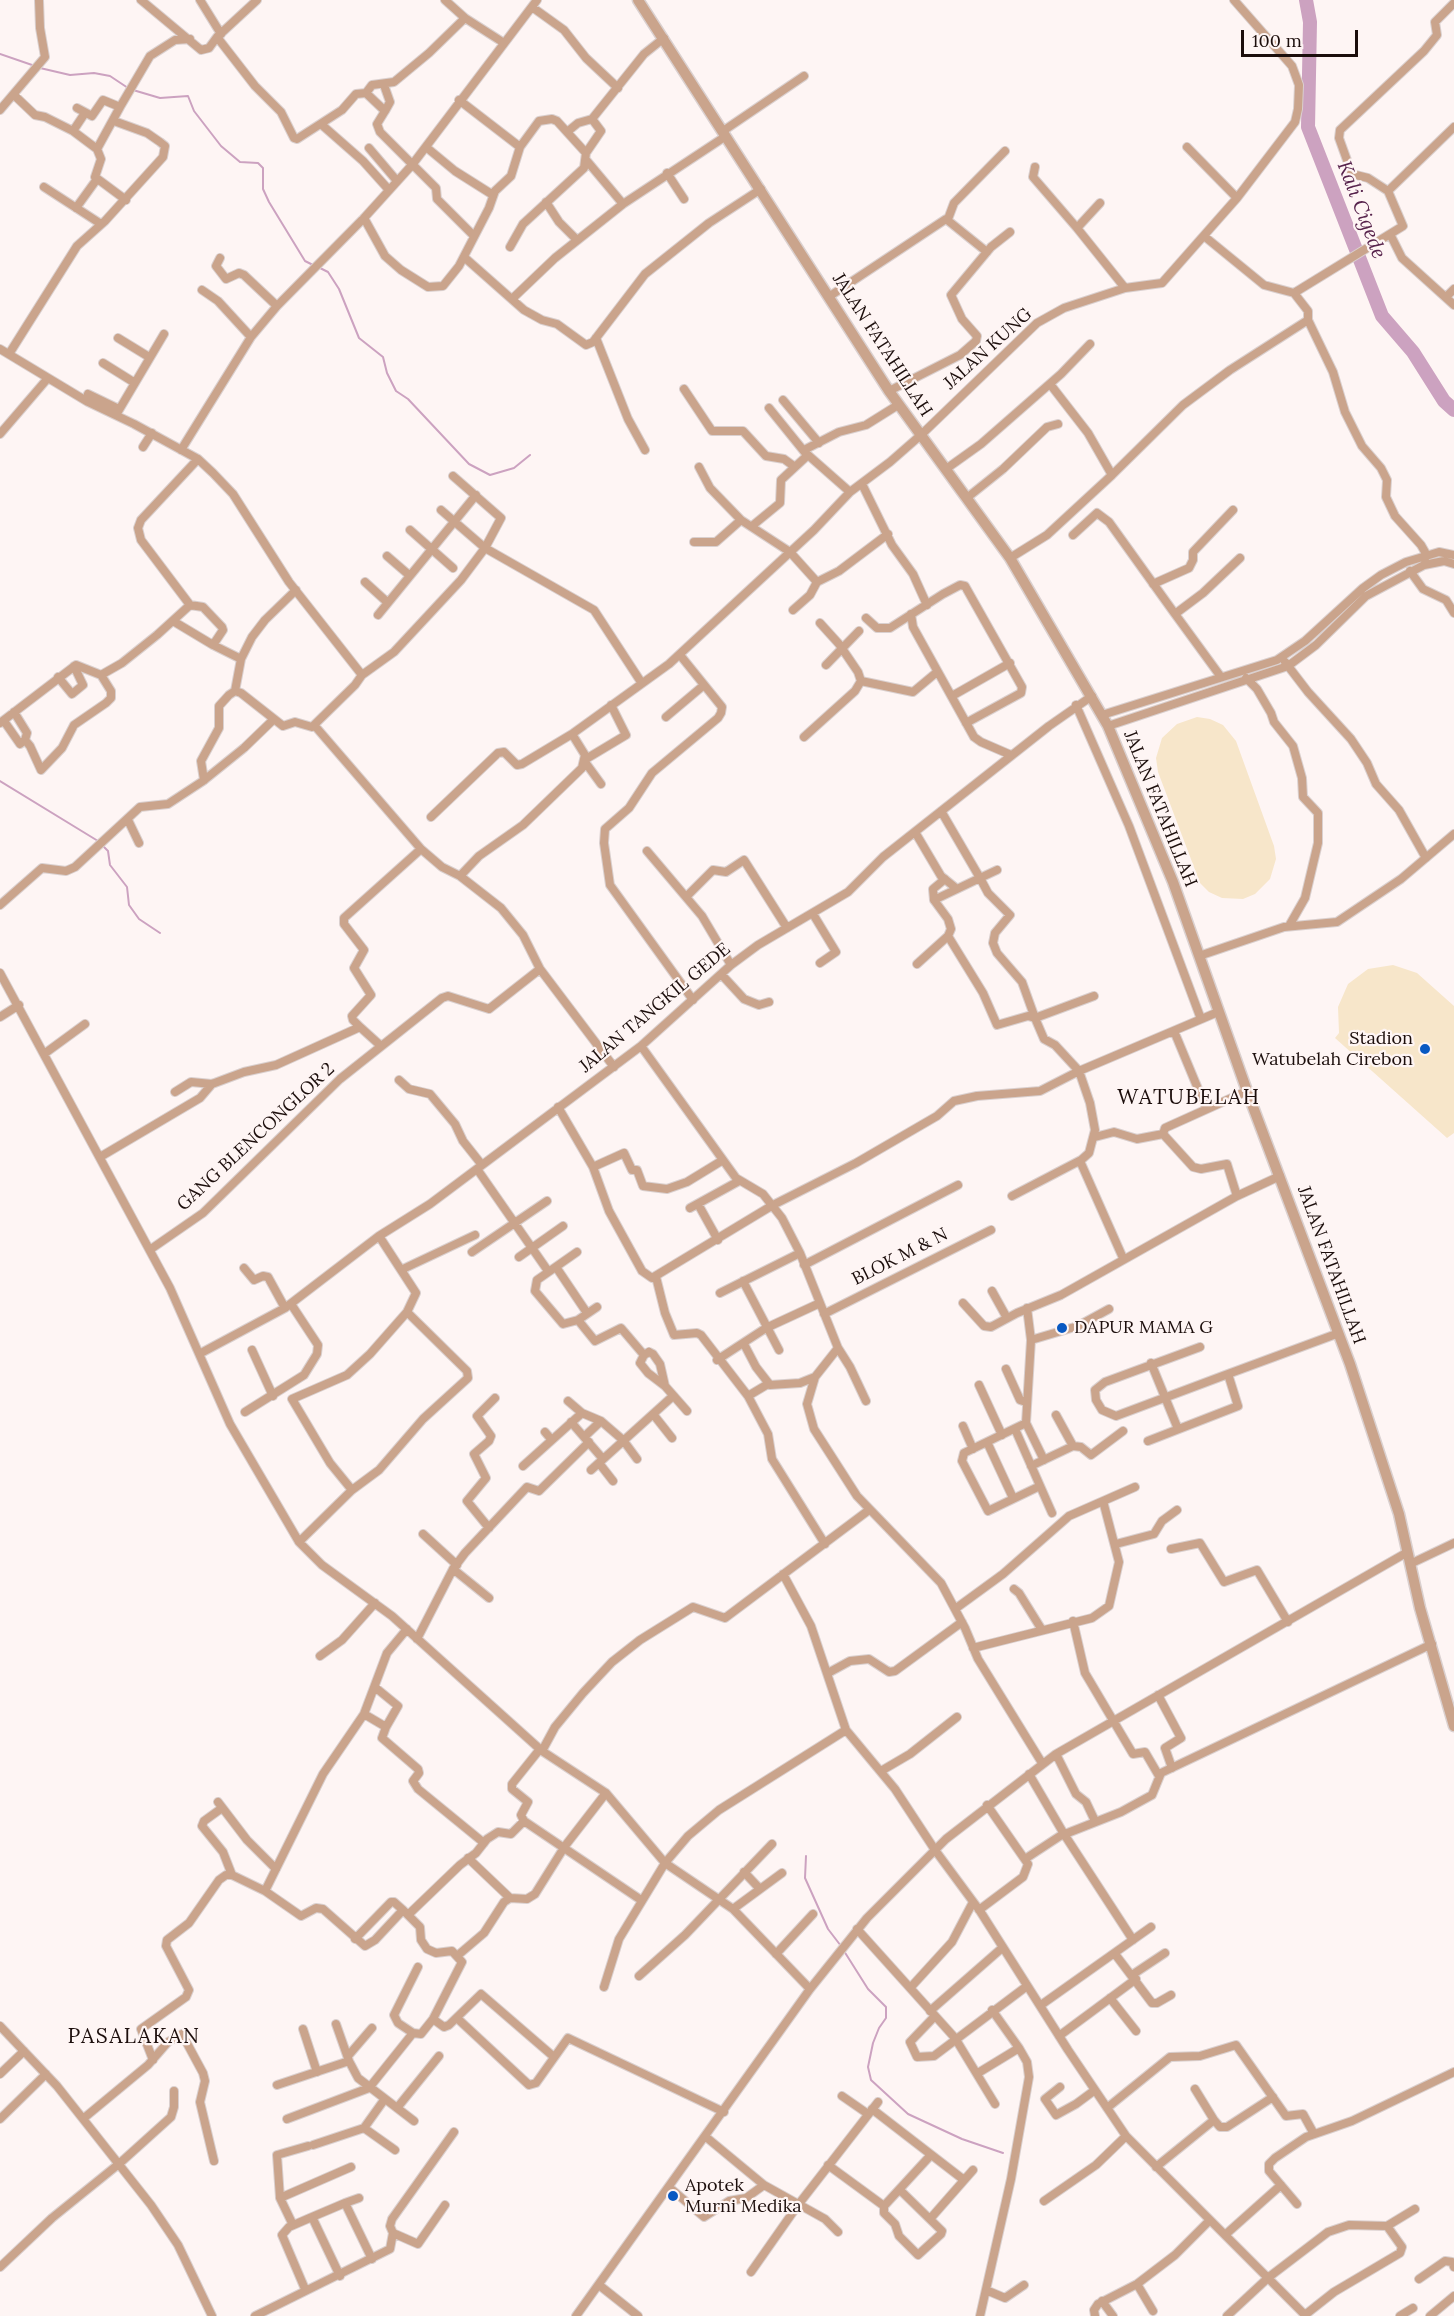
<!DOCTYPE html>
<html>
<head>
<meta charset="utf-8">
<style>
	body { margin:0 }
	#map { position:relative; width:1454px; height:2316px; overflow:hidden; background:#fef5f4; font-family:Lora,serif }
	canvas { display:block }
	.scale { position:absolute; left:1241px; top:30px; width:117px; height:27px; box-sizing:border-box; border:3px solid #1c0e0c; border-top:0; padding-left:8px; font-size:18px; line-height:21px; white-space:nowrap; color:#1c0e0c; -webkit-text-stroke:4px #fef5f4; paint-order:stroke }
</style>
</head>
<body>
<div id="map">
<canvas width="1454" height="2316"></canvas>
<div class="scale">100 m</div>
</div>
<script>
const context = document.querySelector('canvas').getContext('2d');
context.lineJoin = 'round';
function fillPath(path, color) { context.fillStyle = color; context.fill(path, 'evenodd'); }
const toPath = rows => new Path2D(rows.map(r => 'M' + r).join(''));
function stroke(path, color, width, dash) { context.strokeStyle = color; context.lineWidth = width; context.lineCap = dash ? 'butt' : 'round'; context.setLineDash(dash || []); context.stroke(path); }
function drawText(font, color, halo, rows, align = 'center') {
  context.font = font + ' Lora,serif'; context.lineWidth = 4.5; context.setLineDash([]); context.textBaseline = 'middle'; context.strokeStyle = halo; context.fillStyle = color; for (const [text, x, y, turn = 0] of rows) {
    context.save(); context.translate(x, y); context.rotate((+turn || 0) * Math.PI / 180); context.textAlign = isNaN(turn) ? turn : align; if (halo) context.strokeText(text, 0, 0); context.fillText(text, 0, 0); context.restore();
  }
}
fillPath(toPath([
	[1197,717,1210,719,1223,725,1236,741,1274,846,1276,859,1270,879,1255,894,1243,899,1222,898,1209,892,1200,883,1158,772,1156,758,1162,738,1177,724],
	[1393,965,1417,973,1454,1006,1454,1133,1447,1138,1335,1038,1339,1033,1338,1007,1348,984,1368,969]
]), '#f7e6ca');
stroke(toPath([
	[0,54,35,66],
	[40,68,70,75,94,73,110,76,128,88],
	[133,90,160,98,188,96,194,111,221,146,240,162,258,163,263,168,263,189,269,202,305,261,313,265],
	[318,267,328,272,339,289,359,338,383,357,387,373,396,391,408,399,469,464,490,475,514,468,530,455],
	[0,781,98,841],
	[102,845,108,851,110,865,127,887,129,905,139,919,160,933],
	[806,1856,805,1878,828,1929,841,1946],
	[844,1951,868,1989,886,2007,886,2018,879,2028,873,2043,868,2067,871,2080,908,2114,962,2139,1003,2153]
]), '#cca2c0', 2);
stroke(toPath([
	[1306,0,1310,22,1308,127,1382,316,1413,352,1444,401,1454,410]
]), '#cca2c0', 14);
const minor = toPath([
	[141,0,201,50,209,48,217,37],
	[200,0,221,34],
	[257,0,217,37,255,86,281,112,294,138,297,139,342,110,356,94,366,93,372,85,394,82,429,53,465,18,445,0],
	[532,7,564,30,586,58,618,88],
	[465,18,504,43],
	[384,85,390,102,385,111],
	[366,93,385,111,377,124,380,132,436,188,437,199,474,236],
	[14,95,35,115,45,117,73,131,97,149,101,159,95,177,126,200],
	[459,100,520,147,539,121,552,119,557,121,586,153],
	[77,108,92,116,103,100,120,107,150,56,175,40,190,39],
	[0,110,45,57,40,28,39,0],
	[322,125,363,161,389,190],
	[73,131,85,113],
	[723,131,804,76],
	[567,132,578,123,592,119],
	[426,147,455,171,493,195],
	[1187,147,1237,198],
	[369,148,397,181],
	[97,149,120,107],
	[587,161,623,204],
	[1035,167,1033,177,1077,228],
	[667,173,684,199],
	[44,187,101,224],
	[1388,191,1454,127],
	[546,202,559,222,577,240],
	[1100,203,1077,228,1125,288],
	[76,208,97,179],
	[364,218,385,256,401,270,428,287,443,286,459,266,489,208,495,191,511,176,520,147],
	[948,219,954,203,1005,151],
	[1390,234,1402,258,1454,305],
	[1204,236,1264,285,1294,293,1403,226,1388,191,1368,178,1352,174,1339,138,1340,130,1424,51,1437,35,1435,22,1454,3],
	[510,247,523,224,584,168,586,153,601,131,592,119,644,54,664,38],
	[464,257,524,310,542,320,557,324,586,345,593,342,645,274,709,223,761,189],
	[220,258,216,266,226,279,239,273,244,275,277,306],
	[202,290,218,301,251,337],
	[830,296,946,219,987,252],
	[1446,297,1454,289],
	[512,299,555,258,623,204,726,136],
	[1308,320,1333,372,1345,412,1362,446,1381,468,1387,480,1386,497,1395,516,1421,545,1425,552,1425,560],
	[118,338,149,357],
	[596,338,628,419,645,450],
	[0,349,88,402,134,424,198,459,213,473,233,494,289,582,362,675],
	[9,354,77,246,105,221,163,157,165,146,160,142,147,133,114,121],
	[103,363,135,383],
	[1050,384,1088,433,1112,475,1183,405,1230,370,1308,320,1308,311,1294,293],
	[684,389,712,431,743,431,766,456,784,459,795,467,808,455,850,492],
	[889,391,960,355,976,341,977,336,962,319,951,295,991,247,1010,232],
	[88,394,119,409],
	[783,400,819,443],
	[769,408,807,455],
	[116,415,164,334],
	[0,434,48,378],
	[143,447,152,433],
	[181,450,251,337,277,306,364,218,412,165,537,0],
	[804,450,839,432,866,425,898,405],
	[699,467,710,488,741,520,790,552,817,582,839,571,888,534],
	[946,469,981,444,1061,374,1090,344],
	[862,484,892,545,913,574,927,605],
	[968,497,1003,469,1047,427,1058,424],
	[441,510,485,548,594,610,641,682],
	[752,526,780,503,781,480,795,467],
	[410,530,453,568],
	[1073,535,1097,513,1109,522,1175,614],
	[694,542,716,542,741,520],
	[387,556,409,575],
	[1010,558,1047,535,1112,475],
	[1410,571,1423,589,1446,600,1454,613],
	[365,582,387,602],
	[1153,584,1189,568,1193,560,1193,552,1233,510],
	[190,605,203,607,222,627,223,630,213,645,241,659],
	[793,610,810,595,817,582],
	[911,614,913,627,974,737,981,742,1011,755],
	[378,615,476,495],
	[866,618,877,628,890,628,943,594,960,585,965,586,1022,687,1021,693,966,723],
	[173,621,213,645],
	[820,623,839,644,858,672,861,681],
	[680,655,722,707,721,713,718,718,652,773,629,808,605,829,604,843,610,885,693,1000],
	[1285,662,1308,692,1351,739,1367,763,1376,784,1399,810,1426,858],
	[826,665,859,631],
	[101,675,122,663,157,635,190,605,141,540,138,528,141,520,198,459],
	[58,677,72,694,83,685,74,666],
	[1221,677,1175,614,1203,593,1240,558],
	[1246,678,1257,689,1271,713,1274,722,1293,746,1302,778,1303,797,1318,813,1318,843,1305,898,1289,926],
	[235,691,241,659,252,637,265,620,296,590],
	[952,696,1010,663],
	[1076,705,1129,826,1201,1019],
	[14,712,27,733,25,740],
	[1102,715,1277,660,1305,641,1363,588,1381,575,1406,562,1426,556,1439,552,1454,555],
	[666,717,704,685],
	[0,723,76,665,101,675,111,691,111,698,106,703,74,725,62,748,41,770,30,746,25,740,20,744,4,721],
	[315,726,421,849,442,867,460,876,501,908,523,935,540,969,614,1067],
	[1108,726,1288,666,1316,645,1366,596,1424,565,1444,561,1454,564],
	[804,737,855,691,861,681,913,692,937,672],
	[586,759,626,735,611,705],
	[585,762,601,784],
	[204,780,201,761,219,728,219,706,229,695,235,691,241,693,283,726,295,722,312,727,355,685,362,675,394,652,461,580,485,548,501,518,453,476],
	[941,811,980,878,997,870],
	[431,817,498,753,504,752,517,765,522,764,572,734,669,664,814,530,850,492,890,462,922,434,1037,323,1064,308,1125,288,1162,283,1237,198,1295,122,1298,109,1299,85,1292,66,1234,0],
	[128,820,139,843],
	[915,832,941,876,957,889,980,878,988,893,1010,915,995,933,993,943,997,953,1022,982,1035,1018,1094,996],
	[647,851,702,916,731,965],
	[460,876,479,856,523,825,582,768,585,755,572,734],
	[687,896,713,870,726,872,744,860,787,928],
	[934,900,933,889,945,879],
	[0,905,42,868,66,871,75,867,140,807,168,804,203,781,244,748,274,719],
	[813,914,836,952,820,963],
	[948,936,983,993,997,1025,1028,1016,1035,1018,1044,1039,1055,1045,1079,1071,1090,1103,1095,1130,1089,1153,1080,1161,1123,1258],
	[1199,956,1284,927,1337,922,1401,879,1454,834],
	[917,964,948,936,951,929,948,919,934,900,957,889],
	[0,973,170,1288,230,1424,299,1542,322,1565,392,1616,542,1751,606,1793,665,1863,733,1909,810,1989],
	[721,974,744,999,759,1005,769,1002],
	[0,1017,19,1005],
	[360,1027,353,1020,352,1016,371,995,354,968,364,950,344,924,344,918,421,849],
	[1174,1031,1206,1108],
	[641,1046,736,1178,763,1194,782,1218,800,1253,838,1348,815,1377,807,1404,814,1429,857,1496,941,1583,965,1628,978,1659,1042,1763],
	[44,1054,85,1024],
	[399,1080,409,1089,430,1094,455,1124,463,1141,482,1165],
	[175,1092,191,1082,212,1084,244,1072,276,1065,360,1027,381,1046],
	[558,1107,593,1167,624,1153,632,1170,637,1170,643,1186,667,1189,687,1182,723,1160],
	[1095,1137,1114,1132,1137,1139,1163,1134,1165,1128,1247,1091],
	[100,1157,200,1098,212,1084],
	[593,1167,609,1211,642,1271,652,1278,773,1205,856,1163,937,1116,954,1101,977,1096,1040,1091,1079,1071,1218,1012],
	[477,1169,548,1271],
	[1012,1196,1081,1160],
	[1237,1196,1280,1176],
	[698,1204,718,1240],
	[690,1208,739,1181],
	[151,1249,203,1213,340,1079,442,998,448,996,489,1009,540,969],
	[472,1252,547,1201],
	[577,1252,537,1280,535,1291,563,1324,578,1320,597,1307],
	[519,1257,563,1226],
	[804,1265,958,1185],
	[556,1267,587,1313],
	[244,1268,254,1280,263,1276,268,1277,285,1308],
	[403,1269,475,1235],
	[656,1277,665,1313,674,1335,697,1333,701,1335,748,1396,768,1434,772,1459,825,1544],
	[743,1281,779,1350],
	[992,1291,1007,1318],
	[720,1293,800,1253],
	[963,1303,984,1326,991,1327,1017,1313,1061,1295,1237,1196,1227,1164,1201,1169,1193,1167,1163,1134],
	[1027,1308,1031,1340,1026,1423,964,1453,962,1461,988,1511,1040,1486],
	[824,1314,991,1230],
	[578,1320,595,1341,621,1328,644,1355],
	[1031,1340,1078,1326,1109,1309],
	[744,1344,756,1367,770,1385,800,1383,815,1377],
	[1200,1347,1105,1382,1095,1390,1096,1400,1102,1410,1116,1416,1228,1374],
	[838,1348,850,1367,866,1401],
	[252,1350,273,1396],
	[649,1352,653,1354,660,1364,665,1386,648,1373,640,1363,644,1355,649,1352],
	[201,1353,285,1308,379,1236,430,1204,641,1046,731,965,758,945,848,892,883,857,1049,726,1092,696],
	[717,1360,766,1328,820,1303],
	[1151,1363,1178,1429],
	[1006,1369,1020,1400,1026,1402],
	[979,1385,1002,1435],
	[665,1386,687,1411],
	[748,1396,768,1384],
	[568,1401,582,1413,601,1421,623,1440,637,1459],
	[245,1412,304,1375,317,1354,318,1345,291,1304],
	[653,1414,672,1438],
	[1056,1415,1073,1446],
	[571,1422,603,1459],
	[1026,1423,1044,1460],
	[963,1426,973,1449],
	[1015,1429,1052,1513],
	[545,1432,551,1439],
	[584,1437,601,1421],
	[1148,1441,1238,1406,1228,1374,1339,1333],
	[987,1442,1013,1498],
	[599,1463,613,1481],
	[523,1466,582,1413],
	[1031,1466,1073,1446,1081,1447,1091,1455,1123,1431],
	[591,1470,673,1396],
	[352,1490,330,1463,292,1399,347,1375,370,1354,407,1312],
	[489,1528,467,1501,486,1478,474,1454,489,1441,491,1436,477,1416,495,1398],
	[423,1534,457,1565],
	[299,1542,352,1490,379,1470,423,1419,468,1378,467,1371,407,1312,416,1293,379,1236],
	[1116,1544,1154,1534,1162,1521,1177,1510],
	[1171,1549,1200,1543,1224,1582,1257,1570,1288,1622],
	[1410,1564,1454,1543],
	[453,1569,489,1598],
	[783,1574,811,1626,846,1730,895,1789,935,1850,980,1911,1068,2050,1126,2136,1306,2316],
	[1014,1589,1019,1593,1042,1630],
	[955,1609,1003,1574,1069,1516,1135,1487],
	[1073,1621,1085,1673,1133,1754,1145,1752,1159,1776],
	[417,1639,453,1569,465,1553,527,1487,539,1491,589,1442],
	[973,1648,1092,1618,1109,1606,1119,1562,1103,1501],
	[320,1656,342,1640,375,1603],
	[828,1673,850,1661,869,1659,889,1672,895,1671,962,1622],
	[376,1688,398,1706,386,1727],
	[1158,1695,1181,1738,1165,1748,1172,1768],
	[364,1714,386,1727,382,1738,418,1769,419,1773,413,1781,418,1789,484,1843],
	[542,1751,555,1727,583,1693,612,1662,640,1640,693,1607,725,1618,869,1510],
	[1056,1754,1076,1794,1086,1802,1095,1821],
	[881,1771,910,1754,957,1717],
	[1029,1774,1064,1834,1133,1940],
	[218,1802,247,1840,276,1869],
	[222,1808,204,1821,202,1826,223,1852,232,1875],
	[524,1821,641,1900],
	[468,1858,510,1898],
	[1025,1859,1060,1836,1121,1812,1152,1795,1161,1773,1432,1644],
	[744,1872,760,1889],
	[265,1891,301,1916,316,1908,323,1909,365,1946,375,1940,403,1910,420,1927,421,1940,427,1949,436,1953,452,1951,462,1962,433,2019],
	[733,1909,782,1873],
	[979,1910,1023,1877,1028,1864,987,1805],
	[408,1915,460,1865,476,1853,487,1839,498,1832,511,1834,524,1821,521,1815,528,1802,512,1789,512,1784,540,1749],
	[857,1929,955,2038,995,2104],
	[355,1939,391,1902,394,1902,403,1910],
	[776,1954,813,1914],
	[1115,1954,1152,2003,1157,2003,1171,1995],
	[457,1956,484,1933,504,1902,510,1898,527,1899,535,1894,565,1846,606,1793],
	[418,1967,394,2015,398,2023,413,2033,421,2034,433,2019,444,2027,449,2025,481,1994,554,2057],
	[1132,1975,1165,1953],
	[639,1976,685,1935,772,1844],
	[604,1987,619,1939,665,1863,688,1836,719,1810,846,1730],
	[911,1987,952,1942,973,1902],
	[1110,1998,1136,2031],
	[1041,2005,1151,1927],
	[930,2011,1002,1948],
	[935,2016,910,2042,917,2057,934,2056,1027,1986],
	[458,2019,529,2085,536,2083,568,2038,724,2112],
	[336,2024,349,2061,358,2078,414,2121],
	[0,2026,57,2086,151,2205,178,2245,212,2316],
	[303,2029,317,2072],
	[1059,2036,1136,1979],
	[348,2056,372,2028],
	[153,2060,141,2029,186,1997,189,1990,166,1946,167,1940,189,1923,219,1880,226,1875,232,1875,265,1891,323,1774,364,1714,387,1653,407,1629],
	[978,2073,1019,2048],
	[0,2074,24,2051],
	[277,2085,349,2061],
	[1060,2087,1045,2099,1056,2115,1076,2104,1095,2090],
	[842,2096,868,2114],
	[397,2108,439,2056],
	[1107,2108,1170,2057,1200,2056,1236,2045,1286,2116,1303,2114,1314,2134],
	[872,2109,964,2180],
	[84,2118,148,2065,168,2042,182,2034,203,2073,205,2081,200,2102,214,2161],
	[0,2119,46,2074],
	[287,2119,369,2088,413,2033],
	[1214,2120,1220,2127,1227,2127,1273,2097],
	[364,2128,395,2150],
	[706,2137,764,2185,825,2219,838,2232],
	[313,2145,364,2128,384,2100],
	[828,2165,884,2206],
	[1156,2167,1214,2120,1195,2089],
	[670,2188,704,2217,729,2201,746,2198,764,2185],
	[900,2190,942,2231,941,2234,918,2255,899,2236,895,2224,884,2213,884,2206,930,2156],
	[280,2198,351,2167],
	[1044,2201,1096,2165,1126,2136],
	[345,2203,359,2198],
	[1297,2204,1269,2171,1269,2164,1275,2158,1306,2137,1352,2121,1454,2072],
	[312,2217,345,2203,372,2259],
	[930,2219,973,2170],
	[293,2225,280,2198,277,2155,308,2146],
	[393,2233,418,2244,445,2205],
	[1225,2235,1281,2185],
	[0,2267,52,2218,120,2163,171,2117,174,2107,174,2091],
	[751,2272,798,2205,878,2102],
	[1419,2279,1445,2261,1452,2262,1454,2267],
	[1137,2284,1153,2311],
	[599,2285,638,2316],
	[305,2289,282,2235,289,2227,312,2217,340,2276],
	[986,2290,1005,2298,1024,2285],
	[1102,2301,1113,2316],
	[1305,2315,1334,2292,1400,2253,1402,2247,1387,2226],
	[255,2316,390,2249,393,2233,390,2226,392,2219,454,2132],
	[576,2316,810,1989,867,1918,946,1839,1056,1754,1406,1553],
	[980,2316,1011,2179,1029,2077,1027,2062,1019,2048,992,2010],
	[1095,2316,1094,2310,1098,2304,1137,2284,1175,2255,1209,2221],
	[1227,2316,1269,2277,1328,2232,1349,2225,1387,2226,1415,2209],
	[1400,2316,1413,2308],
	[1430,2316,1454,2296]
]);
const tertiary = toPath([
	[638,0,889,391,1010,558,1108,726,1173,882,1247,1091,1350,1364,1399,1514,1420,1608,1454,1726]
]);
stroke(minor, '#dad0cf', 10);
stroke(tertiary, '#dad0cf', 13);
stroke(minor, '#caa48c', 8);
stroke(tertiary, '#caa48c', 10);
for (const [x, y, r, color] of [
	[1425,1049,6,"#0959c2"],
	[1062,1328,6,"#0959c2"],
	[673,2196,6,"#0959c2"]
]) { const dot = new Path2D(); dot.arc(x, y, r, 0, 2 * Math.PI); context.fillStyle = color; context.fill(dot); stroke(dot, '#fef5f4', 2); }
drawText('18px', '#1c0e0c', '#fef5f4', [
	["JALAN FATAHILLAH",882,345,57],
	["JALAN KUNG",988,349,-42],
	["JALAN FATAHILLAH",1160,809,68],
	["JALAN TANGKIL GEDE",655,1008,-40],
	["GANG BLENCONGLOR 2",256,1137,-43],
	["BLOK M & N",900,1257,-27],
	["JALAN FATAHILLAH",1331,1265,70]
]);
drawText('18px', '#1c0e0c', '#fef5f4', [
	["Stadion",1413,1039,"right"],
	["Watubelah Cirebon",1413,1060,"right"],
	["DAPUR MAMA G",1074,1328],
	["Apotek",685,2186],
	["Murni Medika",685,2207]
], 'left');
drawText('italic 20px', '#57234c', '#fef5f4', [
	["Kali Cigede",1361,210,69]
]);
context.letterSpacing = '1.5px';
drawText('21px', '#1c0e0c', '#fef5f4', [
	["WATUBELAH",1189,1098],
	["PASALAKAN",134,2037]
]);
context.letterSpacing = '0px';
</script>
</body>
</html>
